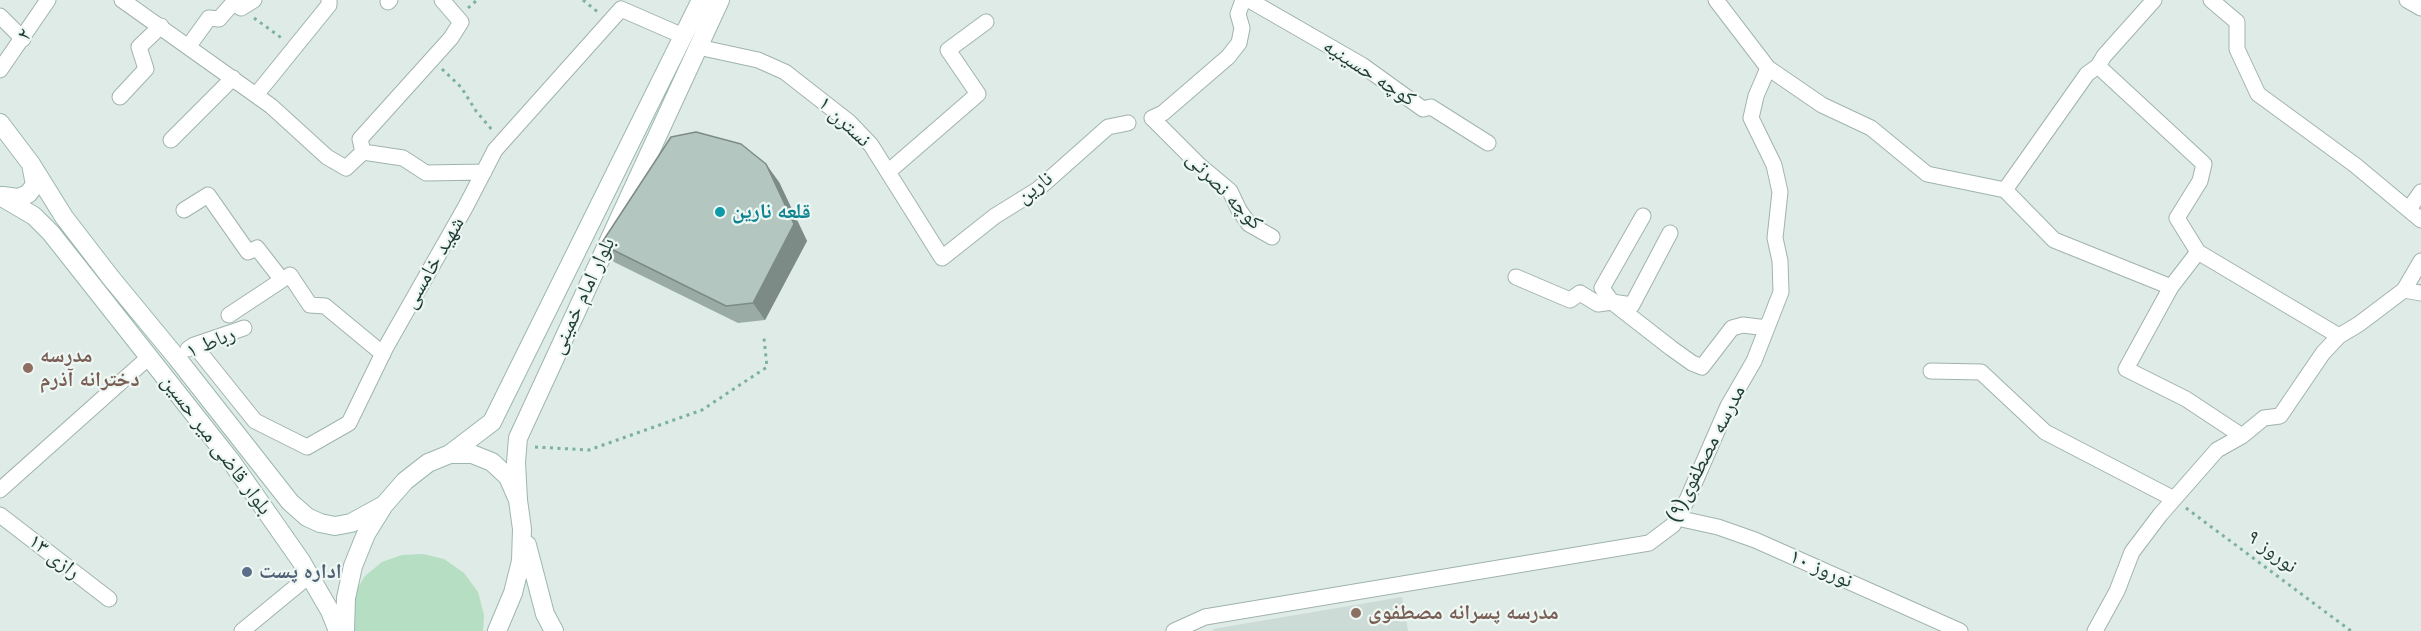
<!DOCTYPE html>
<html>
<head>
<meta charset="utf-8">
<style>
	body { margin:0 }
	canvas { display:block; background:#deebe6 }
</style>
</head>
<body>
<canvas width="2421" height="631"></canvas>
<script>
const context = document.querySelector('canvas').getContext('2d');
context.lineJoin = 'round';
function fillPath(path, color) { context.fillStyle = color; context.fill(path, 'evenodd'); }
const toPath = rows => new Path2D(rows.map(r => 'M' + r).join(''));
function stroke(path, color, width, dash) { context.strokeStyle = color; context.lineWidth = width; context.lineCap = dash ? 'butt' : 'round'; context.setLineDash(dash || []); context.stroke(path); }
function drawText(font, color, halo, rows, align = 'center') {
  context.font = font + ' Helvetica,"Noto Naskh Arabic",sans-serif'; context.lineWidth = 4.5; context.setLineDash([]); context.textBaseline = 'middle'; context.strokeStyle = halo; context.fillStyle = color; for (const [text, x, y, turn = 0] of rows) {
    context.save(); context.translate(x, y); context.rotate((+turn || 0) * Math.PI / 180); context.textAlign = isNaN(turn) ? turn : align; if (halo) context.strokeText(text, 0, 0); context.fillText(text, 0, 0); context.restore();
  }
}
fillPath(toPath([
	[1402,597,1408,631,1213,631,1213,629]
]), '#ccdbd5');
fillPath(toPath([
	[423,554,444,559,464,573,478,592,484,615,483,631,349,631,354,594,365,576,382,562,402,555]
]), '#b5dec2');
const minor = toPath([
	[122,0,271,106,327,157,346,168,363,152,403,158,426,173,484,172],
	[1243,0,1238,14,1242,28,1239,43,1228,57,1163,113,1152,118,1199,165,1230,191,1239,210,1249,224,1272,237],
	[1249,0,1362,65,1423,109,1431,107,1488,143],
	[1716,0,1768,68,1822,105,1871,128,1927,174,2005,190,2054,240,2171,287],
	[2154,0,2104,56,2098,66,2204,164,2200,181,2177,218,2198,252,2171,287,2126,369,2186,399,2242,436],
	[2211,0,2237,22,2237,49,2258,94,2355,165,2421,220],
	[2407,0,2421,8],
	[388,2,390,0],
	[0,16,23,39],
	[188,47,209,18,219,19,233,3,241,8,254,0],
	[698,47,758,60,785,72,849,122,871,145,942,258,995,216,1037,190,1108,127,1128,123],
	[0,70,48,0],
	[256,95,329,5,329,0],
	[120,97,146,69,139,47,161,26],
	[171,140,233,78],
	[363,152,360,139,451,38,461,22,442,0],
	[888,172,978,94,948,50,986,22],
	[2005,190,2087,74,2098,66],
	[2409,209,2421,192],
	[184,210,208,195,248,252,257,248,282,280,290,275,310,305,325,306,383,354],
	[1643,216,1602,288,1612,302,1632,305,1670,233],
	[2198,252,2339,336],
	[1516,277,1570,300,1580,293,1598,304,1612,302,1671,348,1692,363,1702,367,1732,328,1743,325,1767,328],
	[2404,290,2421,261],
	[229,315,282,280],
	[194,345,255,421,307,447,349,423,386,347,466,206,495,150,621,9,683,36],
	[188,349,194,345,244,328],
	[1931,371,1981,372,2045,432,2174,499],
	[0,490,149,357],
	[0,515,109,599],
	[1677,518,1718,527,1755,540,1960,631],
	[242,631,310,575],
	[1174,631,1205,617,1649,543,1673,525,1687,500,1728,406,1754,361,1781,292,1780,261,1775,238,1780,192,1774,165,1751,118,1756,96,1768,68],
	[2095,631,2117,591,2132,552,2160,515,2217,450,2242,436,2264,418,2280,416,2323,353,2339,336,2359,324,2404,290,2421,293]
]);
const secondary = toPath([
	[0,123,31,164,35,185,28,194,18,198,3,196],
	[31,164,64,217,111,278,177,358,290,502,307,517,320,523,335,526,351,523,384,505],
	[0,196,34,216,51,233,231,461,301,561,330,611,338,631],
	[450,454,492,422,701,0],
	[518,500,516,462,518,438,720,0],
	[527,545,545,614,554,631],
	[345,631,346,598,353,566,366,534,384,505,405,481,428,463,450,454,472,454,492,462,508,477,518,500,522,529,521,561,513,593,497,631]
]);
stroke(minor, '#a1b3ad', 17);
stroke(secondary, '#9cb7af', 20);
stroke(toPath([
	[583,0,599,13],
	[468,8,477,0],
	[254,18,283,39],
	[442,69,461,87,476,111,493,131],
	[535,447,589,450,702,410,767,367,764,338],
	[2186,508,2351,631]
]), '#7cb1a2', 3, [3, 4.5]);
stroke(minor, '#fff', 15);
stroke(secondary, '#fff', 18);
fillPath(toPath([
	[779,182,807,241,765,320,738,323,614,262,601,244]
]), '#9aaaa4');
fillPath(toPath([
	[766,164,779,182,807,241,765,320,753,303]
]), '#7d8b86');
const building = toPath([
	[696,132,741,144,766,164,794,224,753,303,726,306,601,244,671,137,696,132]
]);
fillPath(building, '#b3c6bf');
stroke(building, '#7d8b86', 1.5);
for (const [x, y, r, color] of [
	[720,212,6,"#0f9aa8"],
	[28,368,6,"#8d6e63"],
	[247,572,6,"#5c6f8a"],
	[1356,613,6,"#8d6e63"]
]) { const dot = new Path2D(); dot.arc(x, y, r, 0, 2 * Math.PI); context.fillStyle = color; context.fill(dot); stroke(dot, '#eef7f3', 2); }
drawText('21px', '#1e3c35', '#eef7f3', [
	["۲",25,35,-56],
	["کوچه حسینیه",1369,73,33],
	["نسترن ۱",844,122,43],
	["نارین",1035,188,-37],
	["کوچه نصرتی",1224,191,46],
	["شهید خامسی",434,263,-60],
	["بلوار امام خمینی",583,296,-65],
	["رباط ۱",211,343,-23],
	["بلوار قاضی میر حسین",216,445,53],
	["مدرسه مصطفوی(۹)",1706,454,-63],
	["نوروز ۹",2272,552,37],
	["رازی ۱۳",54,557,38],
	["نوروز ۱۰",1821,569,24]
]);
drawText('bold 21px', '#0d838f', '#eef7f3', [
	["قلعه نارین",732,212]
], 'left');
drawText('bold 21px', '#785e54', '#eef7f3', [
	["مدرسه",40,356],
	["دخترانه آذرم",40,380],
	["مدرسه پسرانه مصطفوی",1368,613]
], 'left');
drawText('bold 21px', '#4e5e75', '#eef7f3', [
	["اداره پست",259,572]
], 'left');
</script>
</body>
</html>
